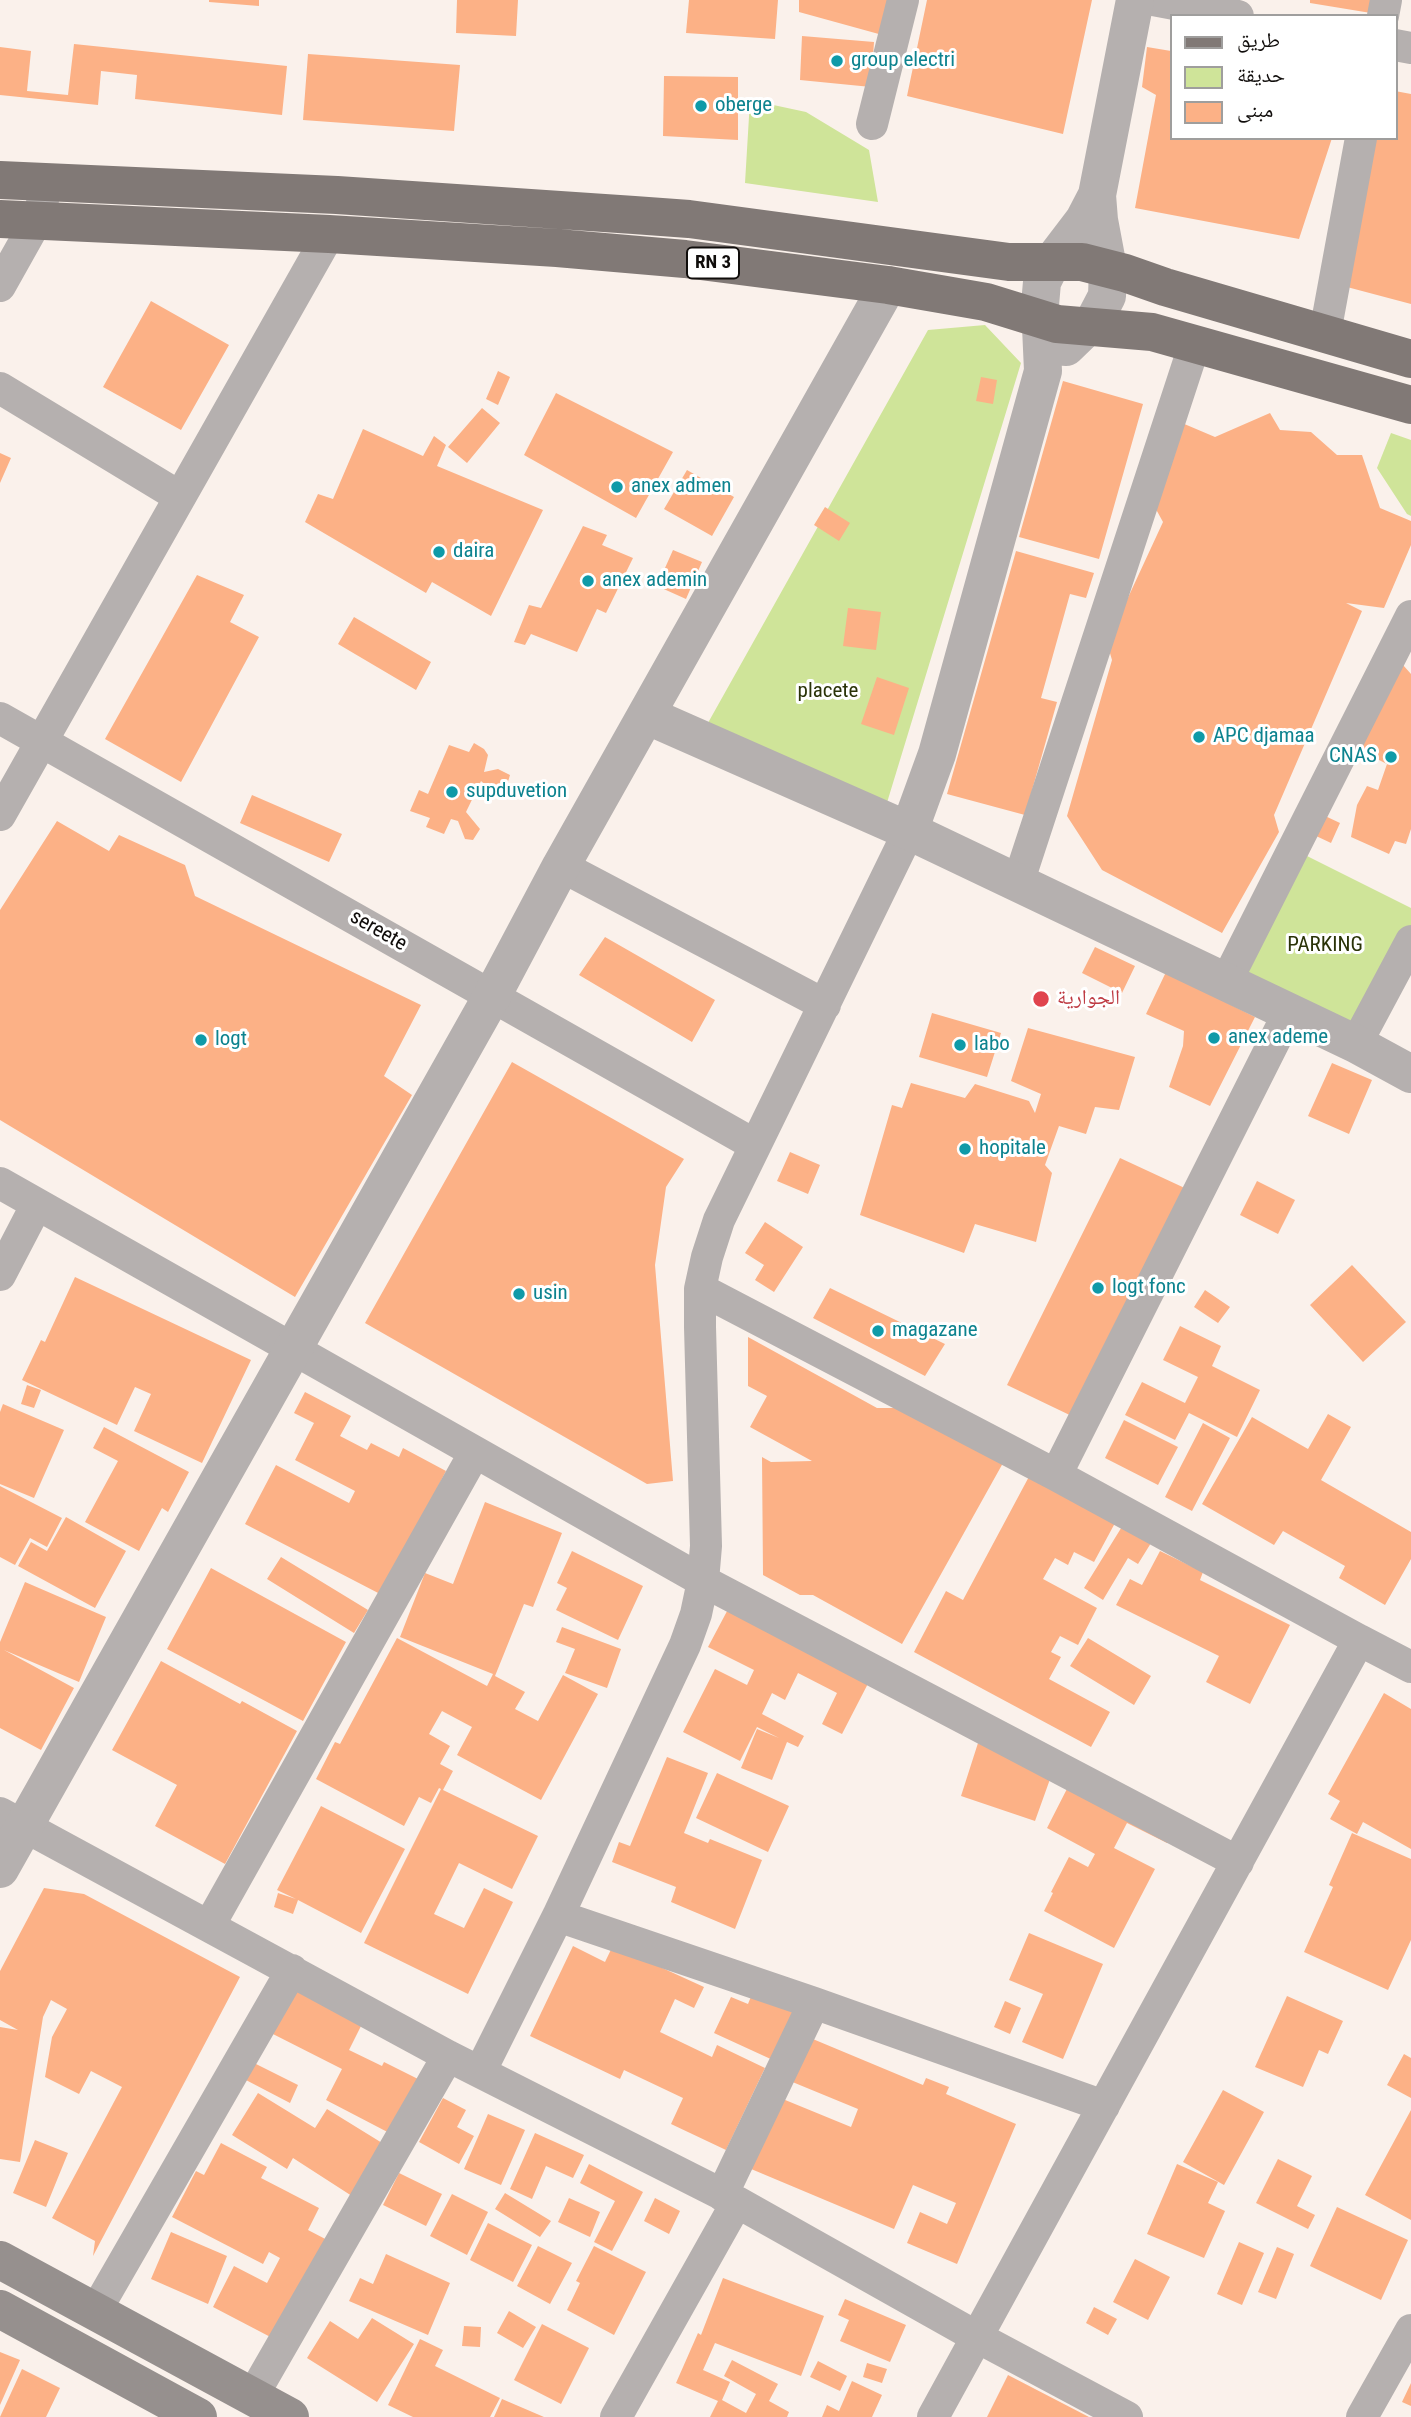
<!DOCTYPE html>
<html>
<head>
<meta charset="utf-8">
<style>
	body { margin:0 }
	#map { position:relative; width:1411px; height:2417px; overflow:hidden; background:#faf1eb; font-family:"Roboto Condensed","Noto Naskh Arabic",sans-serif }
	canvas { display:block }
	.legend { position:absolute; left:1170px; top:14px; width:228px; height:126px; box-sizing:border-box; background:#fff; border:2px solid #9f9e9d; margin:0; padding:9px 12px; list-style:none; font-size:21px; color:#100d0b }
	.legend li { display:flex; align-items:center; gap:14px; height:35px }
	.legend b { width:35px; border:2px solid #9f9e9d }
</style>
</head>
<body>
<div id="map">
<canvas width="1411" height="2417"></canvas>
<ul class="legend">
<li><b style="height:9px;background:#817976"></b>طريق</li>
<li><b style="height:19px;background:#cfe499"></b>حديقة</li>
<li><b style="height:19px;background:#fcb186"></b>مبنى</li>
</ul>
</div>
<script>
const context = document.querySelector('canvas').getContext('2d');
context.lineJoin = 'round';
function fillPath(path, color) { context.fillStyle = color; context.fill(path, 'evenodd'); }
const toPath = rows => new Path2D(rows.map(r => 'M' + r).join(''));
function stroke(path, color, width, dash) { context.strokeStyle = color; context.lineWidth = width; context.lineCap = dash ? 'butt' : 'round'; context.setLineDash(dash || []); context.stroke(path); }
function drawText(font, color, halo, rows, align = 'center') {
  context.font = font + ' "Roboto Condensed","Noto Naskh Arabic",sans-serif'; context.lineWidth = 6; context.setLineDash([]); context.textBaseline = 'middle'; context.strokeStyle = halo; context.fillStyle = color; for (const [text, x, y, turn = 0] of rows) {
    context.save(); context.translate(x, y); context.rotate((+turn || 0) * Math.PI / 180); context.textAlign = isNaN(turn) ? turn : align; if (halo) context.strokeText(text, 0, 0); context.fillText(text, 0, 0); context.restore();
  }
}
fillPath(toPath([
	[750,100,806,112,869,150,878,202,745,183],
	[985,325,1021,363,882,819,704,730,928,330],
	[1391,433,1411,440,1411,516,1407,514,1377,468],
	[1293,849,1411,908,1411,939,1354,1039,1229,982]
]), '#cfe499');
fillPath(toPath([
	[209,0,259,0,259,6,209,2],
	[457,0,518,0,516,36,456,33],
	[689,0,778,0,775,39,686,33],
	[799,0,895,0,886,36,799,12],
	[927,0,1092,0,1063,134,907,96],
	[1310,0,1379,0,1377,14,1310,3],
	[802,36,874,42,871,87,800,80],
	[74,44,287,66,282,115,135,99,137,75,101,71,98,105,0,95,0,47,31,51,27,91,68,95],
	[1147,47,1171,51,1171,138,1332,138,1299,239,1135,208,1156,95,1142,87],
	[308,54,460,65,454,131,303,120],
	[664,76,738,77,738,140,663,136],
	[1395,91,1411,94,1411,304,1347,287,1374,138,1395,138],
	[151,301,229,345,181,430,103,387],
	[498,371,510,377,498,405,486,399],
	[981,377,997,380,993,404,976,401],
	[1063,381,1143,404,1099,559,1019,537],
	[556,393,673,452,636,518,524,455],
	[482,408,500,423,467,463,448,447],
	[1270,413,1280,430,1311,432,1337,455,1362,455,1380,508,1411,521,1411,545,1384,608,1346,603,1362,611,1274,815,1279,832,1222,933,1102,870,1067,816,1112,660,1107,643,1163,522,1152,502,1182,423,1215,437],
	[363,429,423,456,434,436,446,445,437,466,543,510,491,616,432,582,426,593,305,522,318,494,333,499],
	[0,453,11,458,0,483],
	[687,470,734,497,712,536,664,509],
	[825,507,850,523,839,541,814,525],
	[583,526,607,535,602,545,633,558,606,613,597,609,577,652,531,634,525,645,514,642,529,605,541,608],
	[673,550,702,562,686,599,657,586],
	[1016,551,1094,573,1086,598,1070,594,1041,698,1057,702,1025,815,947,794],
	[197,575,244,595,230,622,259,637,181,782,105,739],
	[848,608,881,612,876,650,843,646],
	[354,617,431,662,416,690,338,644],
	[1403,665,1411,674,1411,829,1406,844,1395,841,1389,854,1351,837,1357,805,1367,786,1378,790,1387,764,1357,749],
	[877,677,909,688,894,735,861,724],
	[474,743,484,749,488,755,484,772,498,769,510,775,507,785,489,788,481,781,466,812,480,829,473,840,465,839,458,821,451,819,444,834,426,827,430,818,410,811,419,790,428,794,449,745,469,752],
	[252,795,342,834,329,862,240,823],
	[1323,815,1340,823,1331,843,1314,835],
	[57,821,109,851,119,835,185,865,195,896,421,1005,384,1076,412,1095,295,1297,0,1120,0,910],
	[605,937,715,1000,692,1042,579,975],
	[1095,947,1135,966,1122,993,1082,973],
	[1166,972,1255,1017,1210,1106,1169,1087,1183,1046,1184,1031,1146,1014],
	[932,1013,1001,1033,987,1077,919,1057],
	[1028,1028,1135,1057,1119,1110,1095,1107,1086,1134,1059,1126,1045,1165,1052,1173,1036,1242,975,1224,964,1253,860,1215,892,1105,902,1108,911,1083,965,1098,975,1084,1029,1101,1035,1113,1041,1094,1011,1081],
	[512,1062,684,1159,666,1187,655,1265,673,1481,647,1484,365,1323],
	[1332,1063,1372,1080,1349,1134,1308,1116],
	[790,1152,820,1165,808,1194,777,1181],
	[1120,1158,1189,1190,1078,1419,1007,1385],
	[1257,1181,1295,1200,1278,1234,1240,1215],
	[765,1222,803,1247,774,1292,755,1280,764,1265,745,1253],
	[1352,1265,1406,1322,1363,1362,1310,1305],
	[75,1277,251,1360,202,1463,134,1431,151,1394,135,1387,117,1425,22,1380,41,1340,45,1342],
	[830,1288,945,1344,925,1376,813,1318],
	[1205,1290,1230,1307,1218,1323,1194,1307],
	[1180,1326,1221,1346,1212,1366,1260,1390,1237,1437,1189,1413,1175,1440,1125,1415,1142,1382,1185,1403,1198,1377,1163,1360],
	[748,1337,877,1408,901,1408,1003,1463,902,1644,813,1595,800,1595,763,1575,762,1457,771,1462,812,1461,750,1427,767,1396,748,1386],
	[27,1385,41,1390,34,1408,21,1404],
	[305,1392,351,1416,340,1436,367,1450,371,1443,399,1457,403,1448,446,1471,382,1595,245,1524,276,1465,349,1503,355,1491,295,1460,314,1423,294,1413],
	[3,1404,64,1430,34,1498,0,1484,0,1412],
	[1328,1414,1351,1427,1321,1480,1411,1532,1411,1559,1385,1605,1339,1578,1345,1566,1283,1531,1274,1545,1202,1504,1252,1417,1308,1449],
	[1124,1420,1178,1447,1158,1485,1105,1458],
	[1203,1423,1230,1438,1192,1511,1165,1497],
	[104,1427,189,1472,168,1512,162,1508,139,1551,85,1522,118,1461,93,1448],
	[1032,1471,1115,1523,1094,1562,1074,1552,1068,1565,1055,1558,1043,1579,1097,1608,1078,1645,1060,1636,1051,1652,1061,1657,1049,1679,1110,1712,1091,1747,914,1652,946,1591,963,1600],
	[0,1486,62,1518,47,1547,30,1538,15,1565,0,1557],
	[485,1502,562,1533,533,1607,524,1604,495,1676,525,1692,515,1709,538,1721,563,1675,598,1694,541,1800,457,1755,472,1727,442,1711,429,1734,450,1746,440,1764,453,1771,443,1790,538,1836,512,1889,459,1863,434,1914,464,1928,484,1888,513,1902,468,1994,364,1943,441,1789,439,1788,431,1803,419,1797,404,1826,316,1779,335,1742,340,1744,397,1638,487,1686,493,1674,400,1637,425,1573,453,1584],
	[66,1517,126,1551,95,1608,18,1566,31,1542,47,1551],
	[1123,1525,1151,1543,1138,1564,1128,1558,1103,1600,1084,1588],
	[572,1551,643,1586,618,1640,556,1610,567,1588,557,1583],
	[1160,1551,1203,1572,1200,1580,1290,1625,1250,1704,1206,1682,1219,1656,1116,1605,1130,1579,1142,1585],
	[281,1557,368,1610,354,1633,267,1579],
	[211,1568,346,1642,303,1721,167,1649],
	[25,1582,106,1617,79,1682,4,1650,74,1688,41,1750,0,1728,0,1642],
	[734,1598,875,1670,842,1734,822,1724,837,1693,798,1673,785,1700,772,1693,762,1714,804,1736,798,1747,787,1742,772,1780,741,1768,757,1729,779,1738,757,1727,740,1761,683,1732,715,1669,747,1685,754,1670,708,1647],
	[562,1627,621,1649,607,1688,565,1673,575,1649,556,1642],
	[1088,1638,1151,1676,1134,1705,1070,1666],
	[161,1661,240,1704,242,1701,297,1731,225,1864,155,1826,177,1785,112,1750],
	[1384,1693,1411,1709,1411,1849,1363,1822,1357,1834,1330,1819,1340,1801,1328,1794],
	[978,1743,1054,1768,1035,1821,961,1796],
	[667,1757,708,1773,684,1833,708,1843,710,1839,762,1860,735,1929,671,1902,676,1887,612,1862,619,1842,630,1846],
	[717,1773,789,1806,768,1852,696,1818],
	[1071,1781,1177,1823,1167,1843,1127,1823,1114,1848,1155,1869,1114,1948,1044,1911,1053,1893,1051,1892,1069,1857,1088,1867,1095,1854,1047,1828],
	[321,1806,405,1849,361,1933,298,1900,293,1914,274,1907,278,1893,296,1899,277,1890],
	[1352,1833,1411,1859,1411,1940,1388,1990,1304,1952,1333,1887,1329,1885],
	[44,1888,84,1894,240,1977,93,2256,95,2241,52,2218,122,2087,91,2071,79,2094,45,2077,52,2037,67,2009,51,2000,43,2017,20,2162,0,2159,0,2027,18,2030,0,2020,0,1971],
	[621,1929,647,1961,704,1987,694,2008,675,1999,660,2032,712,2057,717,2045,765,2068,726,2150,671,2124,683,2098,624,2070,620,2079,530,2036,573,1946,605,1962],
	[1029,1933,1103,1964,1063,2059,1022,2042,1043,1994,1009,1980],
	[289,1987,362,2024,349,2050,382,2066,384,2062,424,2082,397,2137,326,2100,342,2069,267,2031],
	[752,1994,796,2014,775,2061,714,2033,731,1997,748,2004],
	[1287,1996,1343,2021,1328,2054,1319,2050,1303,2087,1255,2067],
	[1005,2001,1021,2008,1010,2034,994,2027],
	[808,2037,923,2085,926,2078,949,2087,946,2094,1016,2124,957,2264,907,2243,920,2212,947,2224,956,2203,913,2185,894,2229,744,2166,773,2095,851,2127,858,2109,790,2081],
	[1404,2054,1411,2058,1411,2098,1387,2085],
	[252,2062,298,2085,290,2103,244,2079],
	[1223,2090,1264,2112,1224,2185,1183,2162],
	[258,2093,315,2128,327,2109,387,2146,355,2198,293,2158,287,2169,232,2135],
	[443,2098,466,2110,457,2127,474,2136,459,2164,419,2142],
	[1411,2110,1411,2220,1365,2195],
	[488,2114,525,2130,501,2185,464,2169],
	[535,2133,584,2155,573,2178,546,2166,532,2199,510,2189],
	[35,2140,68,2153,46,2207,13,2193],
	[221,2143,267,2167,261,2178,319,2208,308,2230,333,2243,280,2342,213,2307,234,2266,267,2283,280,2258,269,2252,263,2264,172,2217,196,2171,204,2175],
	[1278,2159,1312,2176,1297,2206,1315,2215,1308,2229,1256,2203],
	[589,2164,643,2192,612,2251,594,2242,615,2201,580,2183],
	[1177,2164,1218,2182,1208,2203,1225,2211,1204,2258,1147,2234],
	[399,2173,442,2194,426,2226,383,2205],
	[505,2193,551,2221,540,2237,495,2209],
	[452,2194,488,2212,467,2255,430,2236],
	[569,2198,600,2212,590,2237,558,2222],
	[655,2198,680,2211,669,2234,644,2221],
	[1337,2207,1408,2240,1381,2300,1310,2266],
	[488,2223,532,2245,513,2282,470,2260],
	[171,2232,227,2256,208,2304,151,2279],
	[1239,2242,1264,2253,1242,2305,1217,2294],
	[538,2246,572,2263,550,2304,517,2286],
	[594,2246,646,2272,614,2335,567,2310,580,2283,576,2281],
	[1277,2247,1294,2254,1276,2299,1258,2292],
	[386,2254,450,2283,428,2335,349,2301,360,2278,373,2284],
	[1135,2259,1170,2277,1148,2320,1113,2302],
	[723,2278,824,2316,801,2376,715,2343,703,2370,730,2382,722,2400,746,2413,756,2394,724,2376,732,2360,778,2384,769,2401,789,2412,787,2417,710,2417,718,2401,676,2383,698,2333,701,2335],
	[845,2299,906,2325,890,2362,840,2341,849,2320,838,2315],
	[1094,2307,1117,2319,1108,2335,1086,2323],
	[509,2311,536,2327,523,2348,497,2333],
	[372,2318,414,2344,377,2402,307,2358,330,2321,358,2339],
	[542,2324,589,2348,561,2404,514,2380],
	[464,2326,481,2327,480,2347,462,2346],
	[420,2339,443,2350,435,2366,500,2398,490,2417,413,2417,388,2405],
	[0,2352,20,2360,0,2405],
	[818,2361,847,2376,840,2391,810,2377],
	[867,2363,887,2369,882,2383,863,2377],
	[22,2369,60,2388,46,2417,0,2417],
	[1008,2375,1089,2417,987,2417],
	[852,2381,882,2395,872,2417,822,2417,827,2405,839,2411],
	[1411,2383,1411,2406,1402,2402],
	[502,2399,544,2417,494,2417]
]), '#fcb186');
stroke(toPath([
	[1153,0,1238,16],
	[1383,16,1386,0],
	[1395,45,1411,48],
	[872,124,903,0],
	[0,286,37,220,43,200],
	[1325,333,1361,138],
	[0,388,180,497],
	[0,718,755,1145],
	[0,815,329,234],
	[561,866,825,1005],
	[1018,883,1195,343],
	[1226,982,1411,616],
	[1356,1044,1411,941],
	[0,1183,703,1581,1238,1862],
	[0,1275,37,1204],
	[700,1289,1056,1475,1359,1640,933,2417],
	[1056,1475,1289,1012],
	[1359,1640,1411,1667],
	[0,1813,448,2056,737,2202,977,2337,1127,2417],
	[558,1916,814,2003,1104,2106],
	[209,1926,475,1452],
	[480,2072,558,1916,685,1645,696,1614,703,1581,706,1546,700,1327,700,1289,707,1257,719,1220,909,831],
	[722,2195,814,2003],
	[95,2312,292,1970],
	[252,2397,448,2056],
	[616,2417,737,2202],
	[1362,2417,1411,2330]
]), '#b5b0af', 32);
stroke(toPath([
	[1066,347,1095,319,1107,296,1108,268,1099,220,1097,195],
	[646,715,909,831,1356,1044,1411,1074],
	[909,831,937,754,1043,371,1040,305,1042,282,1052,262,1084,220,1097,195,1135,0],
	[0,1869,492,996,561,866,888,285]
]), '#b5b0af', 38);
stroke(toPath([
	[0,2260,290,2417],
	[0,2309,198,2417]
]), '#96908e', 38);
stroke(toPath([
	[0,180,337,195,634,215,689,219,1009,262,1082,262,1125,273,1165,287,1411,359],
	[0,219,329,234,557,248,685,259,888,285,986,302,1057,324,1152,332,1411,405]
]), '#817976', 38);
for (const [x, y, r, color] of [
	[837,61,7,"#0f9aa8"],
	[701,106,7,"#0f9aa8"],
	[617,487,7,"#0f9aa8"],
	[439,552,7,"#0f9aa8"],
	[588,581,7,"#0f9aa8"],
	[1199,737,7,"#0f9aa8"],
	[1391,757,7,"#0f9aa8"],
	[452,792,7,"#0f9aa8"],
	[1041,999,9,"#e0444e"],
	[1214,1038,7,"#0f9aa8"],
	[201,1040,7,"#0f9aa8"],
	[960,1045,7,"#0f9aa8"],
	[965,1149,7,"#0f9aa8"],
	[1098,1288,7,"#0f9aa8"],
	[519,1294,7,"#0f9aa8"],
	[878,1331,7,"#0f9aa8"]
]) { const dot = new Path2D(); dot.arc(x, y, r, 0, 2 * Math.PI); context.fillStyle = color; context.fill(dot); stroke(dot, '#fff', 2.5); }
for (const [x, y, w] of [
	[713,263,52]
]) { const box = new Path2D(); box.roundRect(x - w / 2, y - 15.5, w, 31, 5); context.fillStyle = '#fff'; context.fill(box); stroke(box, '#100d0b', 2); }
drawText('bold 19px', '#100d0b', null, [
	["RN 3",713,263]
]);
drawText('21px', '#0d838f', '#fff', [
	["group electri",851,61],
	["oberge",715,106],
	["anex admen",631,487],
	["daira",453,552],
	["anex ademin",602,581],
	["APC djamaa",1213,737],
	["CNAS",1377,757,"right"],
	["supduvetion",466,792],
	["anex ademe",1228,1038],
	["logt",215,1040],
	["labo",974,1045],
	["hopitale",979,1149],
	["logt fonc",1112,1288],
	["usin",533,1294],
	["magazane",892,1331]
], 'left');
drawText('21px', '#2a3308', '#fff', [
	["placete",828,692],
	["PARKING",1325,946]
]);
drawText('21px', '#100d0b', '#fff', [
	["sereete",378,931,30]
]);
drawText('21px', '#be3a42', '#fff', [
	["الجوارية",1057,999]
], 'left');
</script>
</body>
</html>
